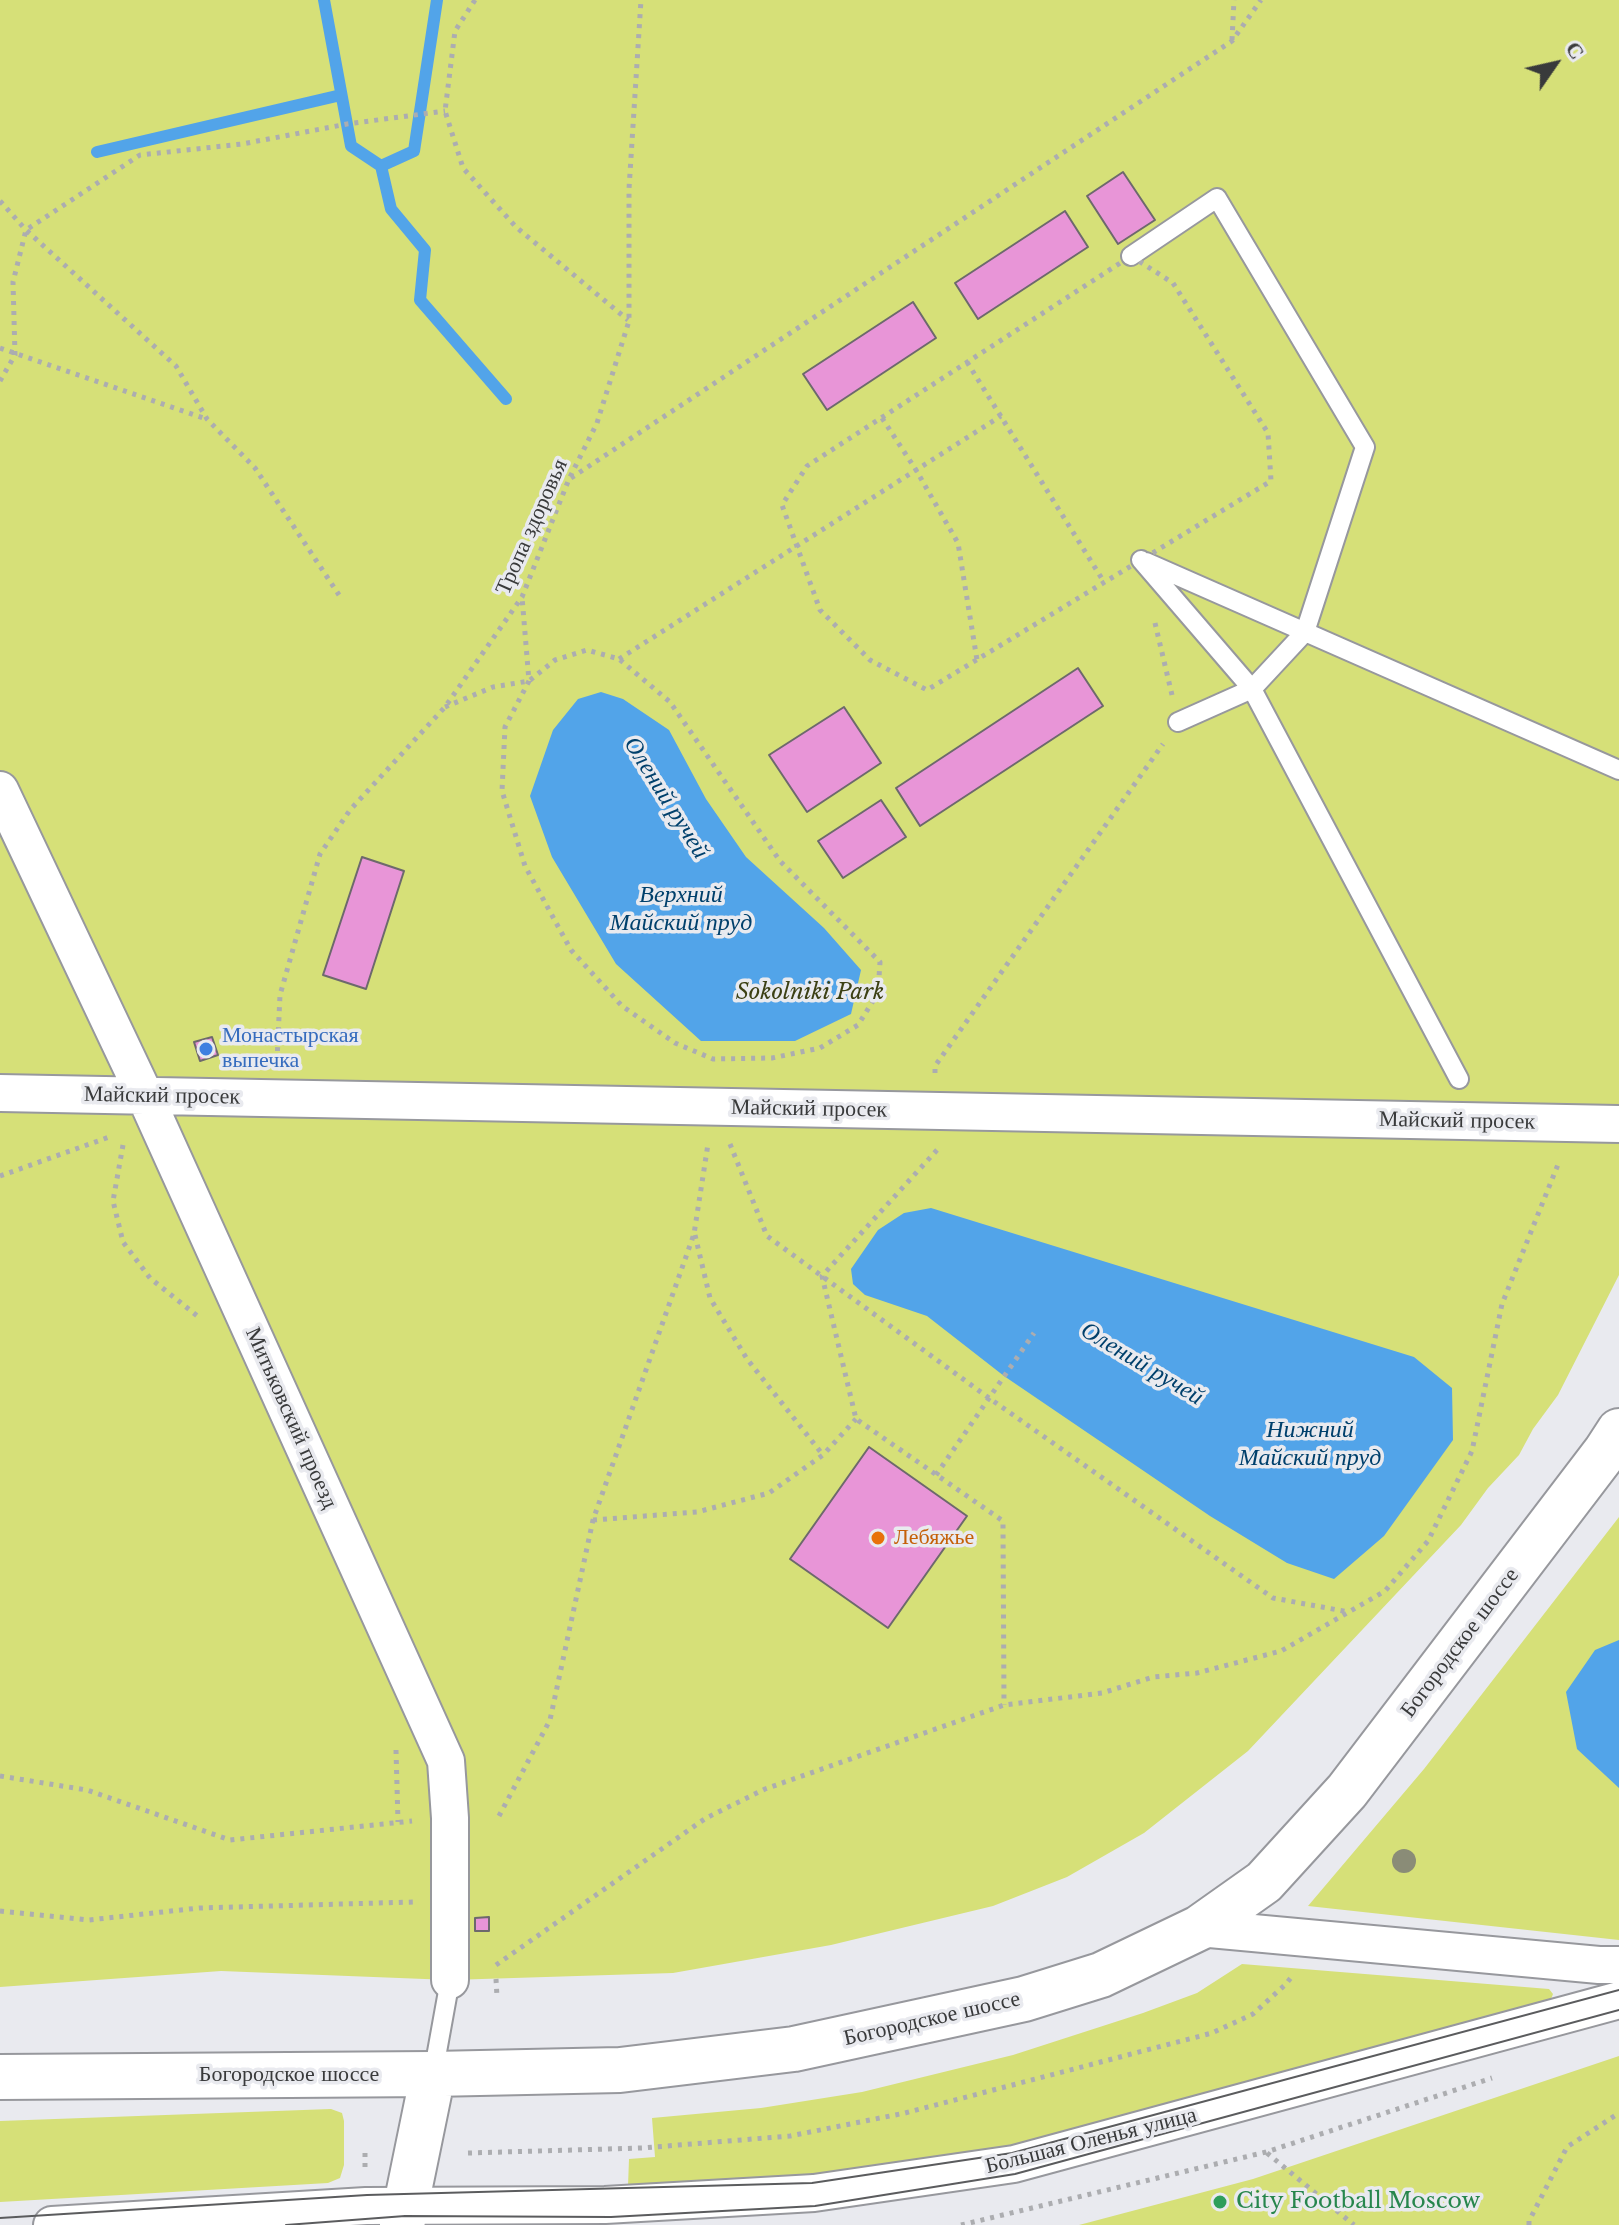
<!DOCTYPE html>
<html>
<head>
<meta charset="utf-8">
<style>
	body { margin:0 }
	#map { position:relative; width:1619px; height:2225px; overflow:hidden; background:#e9eaef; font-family:"Libre Baskerville",serif }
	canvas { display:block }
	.north { position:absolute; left:1515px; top:24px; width:80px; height:80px; -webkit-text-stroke:6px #e9eaef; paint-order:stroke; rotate:56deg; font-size:22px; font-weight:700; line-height:32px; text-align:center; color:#393a3b }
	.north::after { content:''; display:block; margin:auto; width:28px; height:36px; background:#393a3b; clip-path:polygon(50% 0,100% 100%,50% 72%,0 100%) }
</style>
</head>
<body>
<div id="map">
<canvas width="1619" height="2225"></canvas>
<div class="north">С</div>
</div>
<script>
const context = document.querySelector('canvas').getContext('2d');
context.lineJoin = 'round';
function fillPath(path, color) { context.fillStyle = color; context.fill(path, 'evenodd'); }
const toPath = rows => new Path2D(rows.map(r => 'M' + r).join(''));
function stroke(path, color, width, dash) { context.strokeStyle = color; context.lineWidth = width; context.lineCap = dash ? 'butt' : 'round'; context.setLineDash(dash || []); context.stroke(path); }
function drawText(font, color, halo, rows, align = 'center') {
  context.font = font + ' "Libre Baskerville",serif'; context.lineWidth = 7; context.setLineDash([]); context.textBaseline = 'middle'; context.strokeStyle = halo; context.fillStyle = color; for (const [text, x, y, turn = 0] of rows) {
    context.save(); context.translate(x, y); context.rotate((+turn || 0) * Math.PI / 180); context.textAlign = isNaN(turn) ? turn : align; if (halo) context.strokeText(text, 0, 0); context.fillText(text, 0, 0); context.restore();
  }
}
fillPath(toPath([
	[0,0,1619,0,1619,1275,1558,1395,1533,1429,1519,1455,1488,1488,1461,1525,1248,1751,1144,1833,1067,1877,993,1906,831,1945,673,1973,450,1980,221,1971,0,1987],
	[1619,1517,1619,1940,1308,1906,1424,1769],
	[1242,1964,1549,1989,1553,1994,1551,1999,1012,2146,812,2176,628,2186,629,2159,655,2157,652,2118,761,2108,862,2092,1013,2055,1143,2013,1197,1993],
	[1619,2056,1619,2225,1079,2225,1253,2179],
	[331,2109,342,2113,344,2121,344,2165,340,2178,328,2183,0,2202,0,2121]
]), '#d6e078');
fillPath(toPath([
	[601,692,623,699,669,730,706,799,746,857,824,928,861,970,851,1014,795,1041,701,1041,616,964,552,857,530,796,553,730,578,699],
	[931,1208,1414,1357,1452,1388,1453,1440,1384,1536,1334,1579,1287,1563,1210,1516,1004,1376,927,1316,865,1295,853,1284,851,1269,878,1230,904,1213],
	[1619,1640,1619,1788,1577,1749,1566,1692,1595,1650]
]), '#52a4e9');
stroke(toPath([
	[324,0,351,146,381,166],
	[437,0,414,151,381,166,391,209,425,250,420,300,506,399],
	[97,152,341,95]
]), '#52a4e9', 12);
const building = toPath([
	[1123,172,1155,220,1118,244,1087,196,1123,172],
	[1065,211,1088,247,978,319,955,283,1065,211],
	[913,302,936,338,827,410,803,374,913,302],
	[1078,668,1103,706,920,826,896,788,1078,668],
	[844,707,881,763,807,812,769,755,844,707],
	[881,800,906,837,843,878,818,841,881,800],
	[362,857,404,871,366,989,323,975,362,857],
	[212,1037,218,1055,200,1061,194,1042,212,1037],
	[869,1447,967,1516,888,1628,790,1559,869,1447],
	[489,1917,489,1931,475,1931,475,1918,489,1917]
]);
fillPath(building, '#e895d7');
stroke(building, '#6d696c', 2);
const lane = toPath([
	[1131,256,1217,198,1365,447,1305,632,1252,689,1178,722],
	[1141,560,1252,689,1459,1079],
	[1146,562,1619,770],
	[433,2074,450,1980]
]);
const street = toPath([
	[0,790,145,1096,446,1761,450,1818,450,1980],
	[0,1093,1619,1124],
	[1199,1928,1599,1965,1619,1965],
	[52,2225,366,2206,605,2205,814,2193,1014,2164,1619,2000]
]);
const secondary = toPath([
	[0,2077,433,2074,620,2070,794,2049,1024,1999,1101,1975,1199,1928,1264,1882,1347,1791,1606,1451,1619,1431],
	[402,2225,433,2074]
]);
stroke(lane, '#97989d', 22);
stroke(street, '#97989d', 40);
stroke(secondary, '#97989d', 48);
stroke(toPath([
	[475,0,455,31,445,111,463,168,516,227,628,320],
	[1232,40,1234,0],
	[0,201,26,230,176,366,207,419,255,468,339,595],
	[1131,256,1173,283,1268,433,1271,481,927,690,870,660,820,610,782,505,807,466,1131,256],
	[0,348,206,419],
	[967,362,1104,582],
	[0,381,15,355,13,282,26,230,140,155,242,144,347,124,445,111],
	[882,418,916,470,958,543,977,660],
	[571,478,1232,41,1261,0],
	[1155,623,1172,695],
	[619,659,1001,416],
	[445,707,493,687,529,681,555,660,587,650,619,659,670,702,780,861,880,962,878,993,858,1025,820,1048,772,1058,713,1059,675,1043,622,1006,571,950,525,866,502,791,505,727,529,681,522,597],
	[277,1061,280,995,320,854,350,810,445,707,522,597,569,479,597,423,629,321,629,189,641,0],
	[935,1073,935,1066,1163,744],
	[730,1144,767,1236,989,1398,1273,1598,1349,1612],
	[123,1145,113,1201,123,1242,150,1278,201,1319],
	[937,1150,822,1276,856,1419,1003,1521,1004,1705],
	[0,1176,112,1136],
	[695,1235,710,1298,747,1359,823,1455],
	[936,1475,1034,1333],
	[593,1520,697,1512,769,1493,823,1455,856,1419],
	[396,1750,398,1822],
	[0,1776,87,1790,230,1840,412,1821],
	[499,1816,550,1720,593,1520,694,1234,708,1144],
	[0,1911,89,1920,199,1908,414,1902],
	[496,1965,706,1818,765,1789,1004,1705,1102,1693,1153,1677,1197,1673,1281,1651,1385,1591,1428,1541,1472,1451,1502,1304,1559,1162],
	[496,1979,497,1997],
	[365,2153,365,2169],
	[468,2153,642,2148,790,2136,905,2113,1212,2033,1253,2014,1286,1984,1293,1975],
	[1267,2153,1354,2225],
	[961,2225,1266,2152,1492,2078],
	[1529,2225,1529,2221,1567,2147,1619,2113]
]), '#acadb0', 5, [4, 6]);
stroke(lane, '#fff', 18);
stroke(street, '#fff', 36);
stroke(secondary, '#fff', 44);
stroke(toPath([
	[0,2218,367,2195,812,2183,1012,2153,1619,1990],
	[286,2225,405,2216,611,2217,815,2206,1015,2174,1619,2010]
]), '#5b5c5e', 2);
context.fillStyle = '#8a8c77';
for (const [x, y] of [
	[1404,1861]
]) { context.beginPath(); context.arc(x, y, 12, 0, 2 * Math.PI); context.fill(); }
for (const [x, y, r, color] of [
	[206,1049,8,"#3f7fe0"],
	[878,1538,8,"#e8710a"],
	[1220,2202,8,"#2e9e5b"]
]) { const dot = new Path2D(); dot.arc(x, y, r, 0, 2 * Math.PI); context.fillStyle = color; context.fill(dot); stroke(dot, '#e9eaef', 3); }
drawText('22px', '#393a3b', '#e9eaef', [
	["Тропа здоровья",532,527,-66],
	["Майский просек",162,1096,1],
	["Майский просек",809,1109,1],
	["Майский просек",1457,1121,1],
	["Митьковский проезд",291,1418,66],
	["Богородское шоссе",1460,1643,-53],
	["Богородское шоссе",932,2019,-13],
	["Богородское шоссе",289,2075],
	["Большая Оленья улица",1091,2141,-14]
]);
drawText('italic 22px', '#3c4014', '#e9eaef', [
	["Sokolniki Park",810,993]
]);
drawText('22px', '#366cbe', '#e9eaef', [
	["Монастырская",222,1036],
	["выпечка",222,1061]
], 'left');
drawText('22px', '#c56008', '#e9eaef', [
	["Лебяжье",894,1538]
], 'left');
drawText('22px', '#27864d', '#e9eaef', [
	["City Football Moscow",1236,2202]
], 'left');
drawText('italic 24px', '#00406c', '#e9eaef', [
	["Олений ручей",666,798,58],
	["Верхний",681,895],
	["Майский пруд",681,923],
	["Олений ручей",1142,1364,31],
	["Нижний",1310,1430],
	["Майский пруд",1310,1458]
]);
</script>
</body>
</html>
